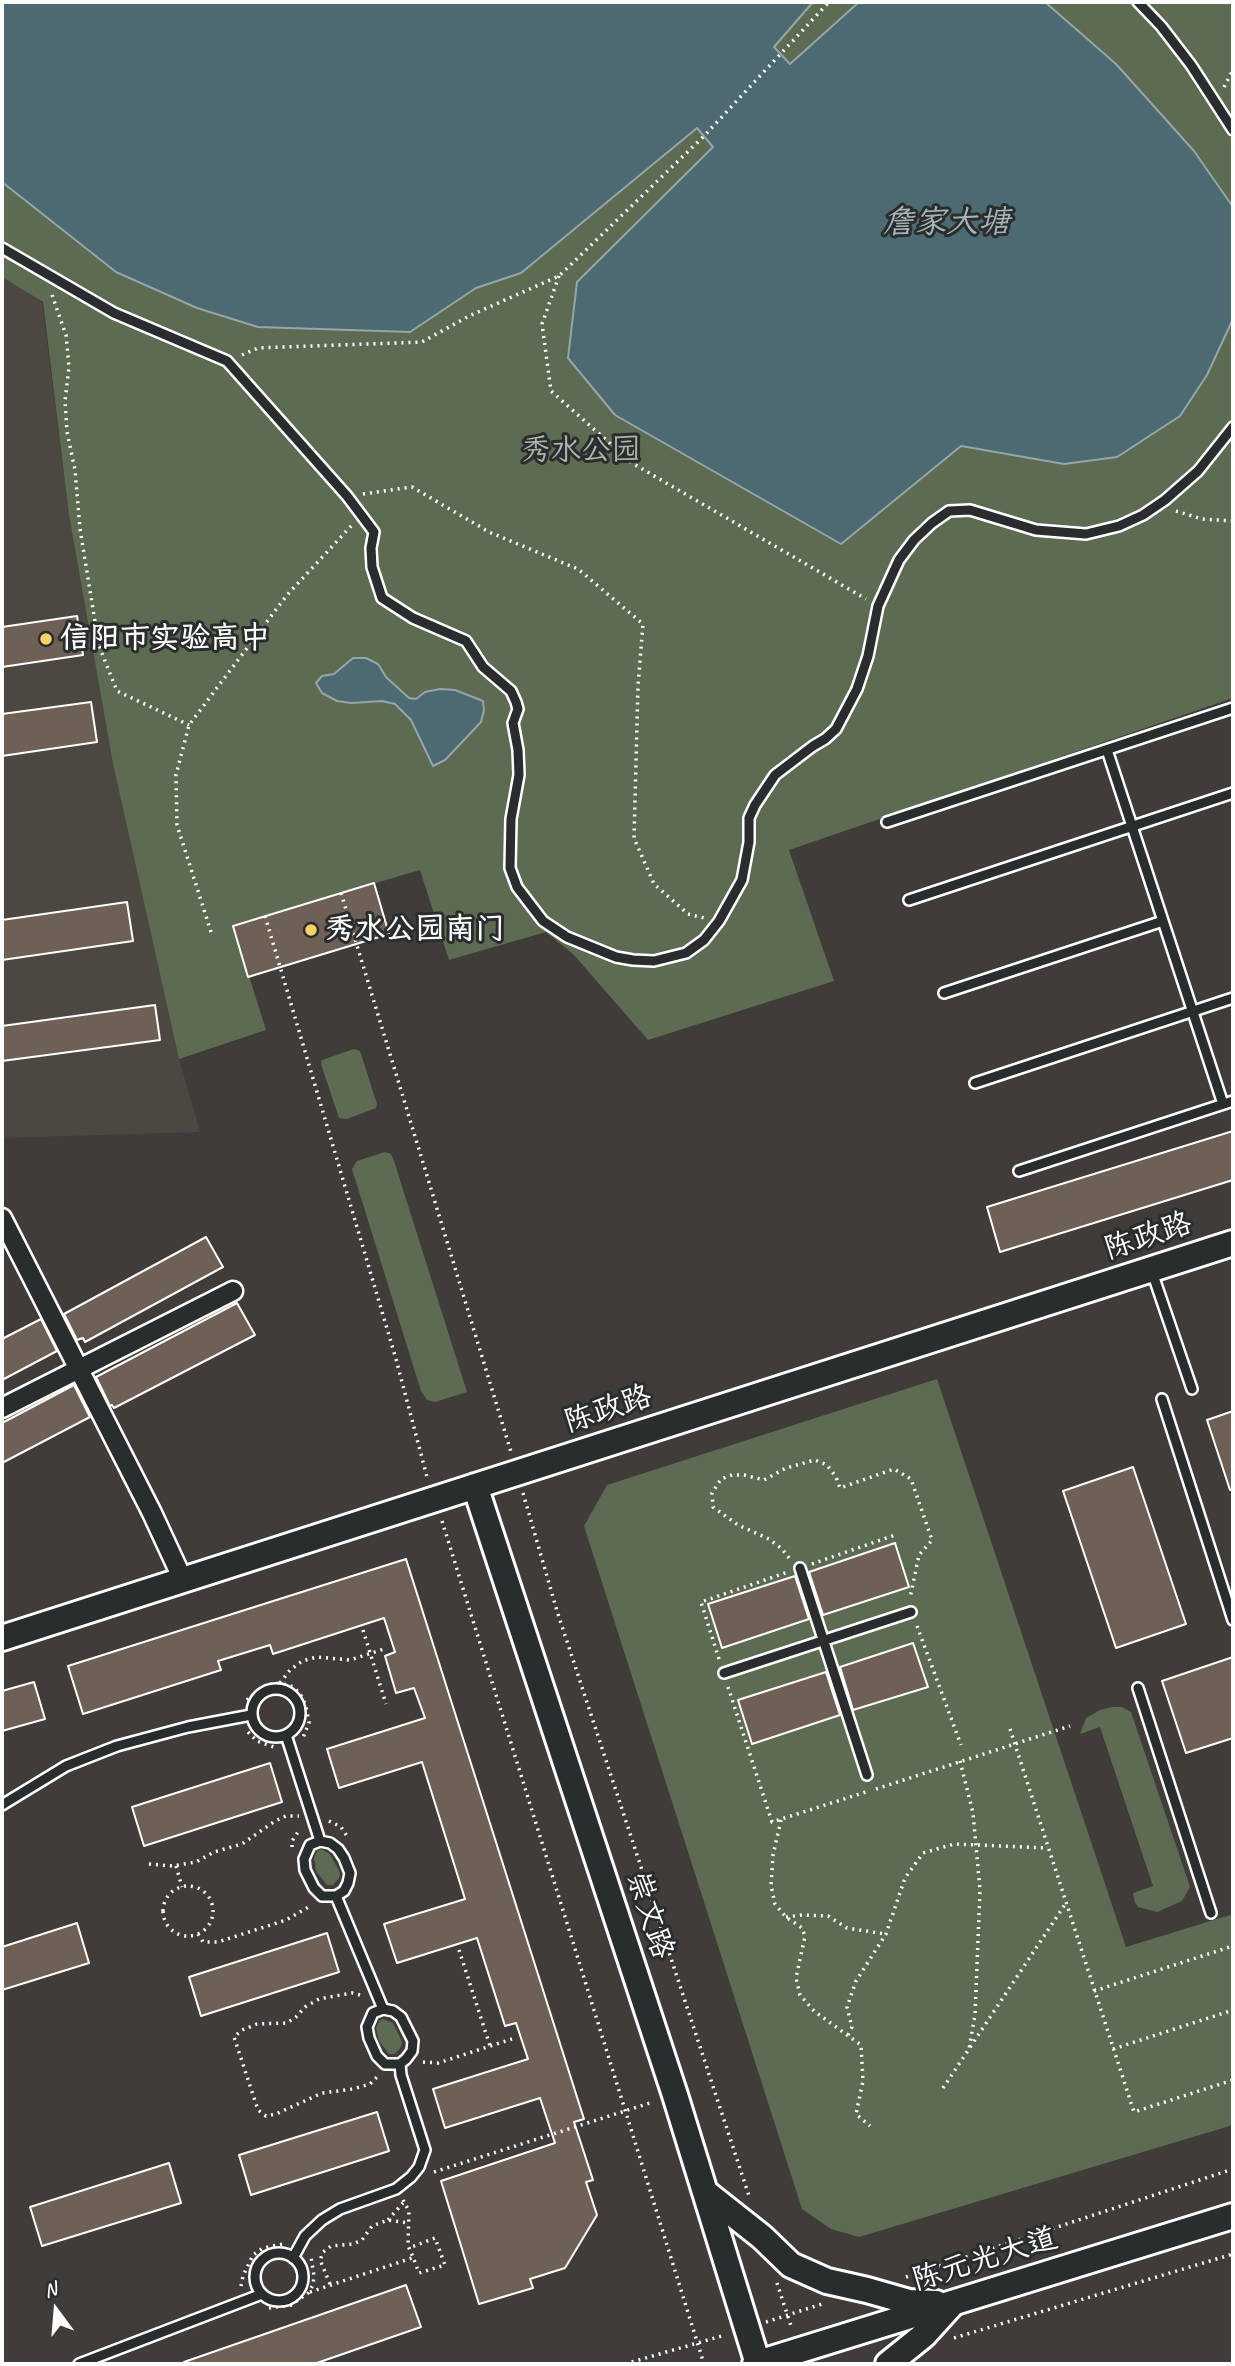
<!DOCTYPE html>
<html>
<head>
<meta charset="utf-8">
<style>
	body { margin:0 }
	#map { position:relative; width:1235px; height:2366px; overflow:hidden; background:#3f3c3a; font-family:Caveat,sans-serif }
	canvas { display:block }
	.frame { position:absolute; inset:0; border:4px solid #fff; pointer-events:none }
	.north { position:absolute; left:21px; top:2275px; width:70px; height:70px; -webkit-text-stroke:5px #2a2d2e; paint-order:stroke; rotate:344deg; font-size:19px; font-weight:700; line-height:28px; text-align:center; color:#fff }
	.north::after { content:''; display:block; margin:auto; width:24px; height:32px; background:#fff; clip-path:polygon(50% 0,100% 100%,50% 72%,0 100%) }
</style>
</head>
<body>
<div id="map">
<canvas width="1235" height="2366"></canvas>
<div class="frame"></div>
<div class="north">N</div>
</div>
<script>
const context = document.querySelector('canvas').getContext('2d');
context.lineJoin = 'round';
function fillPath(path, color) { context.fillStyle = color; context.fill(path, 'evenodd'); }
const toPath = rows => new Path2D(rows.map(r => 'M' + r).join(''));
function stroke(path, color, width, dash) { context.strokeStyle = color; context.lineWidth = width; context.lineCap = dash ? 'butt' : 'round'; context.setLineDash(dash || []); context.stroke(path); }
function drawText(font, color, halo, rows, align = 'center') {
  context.font = font + ' Caveat,"LXGW WenKai TC",sans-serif'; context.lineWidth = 6; context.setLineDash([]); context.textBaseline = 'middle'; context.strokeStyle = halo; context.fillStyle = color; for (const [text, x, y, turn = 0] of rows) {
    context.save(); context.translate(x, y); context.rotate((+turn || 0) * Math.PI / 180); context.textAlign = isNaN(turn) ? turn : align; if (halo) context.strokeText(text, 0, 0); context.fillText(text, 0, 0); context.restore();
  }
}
fillPath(toPath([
	[2,277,42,302,69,515,113,764,179,1059,200,1132,2,1138]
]), '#4d4742');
fillPath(toPath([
	[2,2,1233,2,1233,698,789,850,834,981,648,1040,574,955,546,932,449,960,420,870,233,925,266,1030,179,1059,113,764,69,515,43,302,2,277],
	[354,1049,360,1051,377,1104,376,1108,347,1119,339,1118,321,1064,322,1060],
	[385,1152,391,1154,394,1161,467,1392,435,1402,427,1400,421,1391,352,1169,357,1161],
	[937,1379,1126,1947,1233,1914,1233,2125,859,2237,831,2229,802,2209,584,1526,607,1485],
	[1112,1707,1122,1707,1131,1712,1190,1887,1182,1901,1157,1912,1138,1907,1135,1902,1133,1893,1153,1886,1100,1727,1080,1734,1086,1718,1100,1710],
	[321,1849,330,1854,340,1873,339,1878,333,1885,327,1885,316,1871,314,1858,317,1851],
	[383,2019,393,2023,402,2042,401,2047,395,2054,389,2054,379,2041,376,2028,380,2020]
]), '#5d6b53');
const water = toPath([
	[2,2,813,2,774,47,790,64,859,2,1045,2,1116,64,1194,151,1233,207,1232,321,1207,375,1180,416,1117,457,1064,464,961,446,841,544,615,415,568,358,577,282,713,147,697,128,521,273,476,288,410,332,258,327,197,308,116,272,2,182,2,2],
	[353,658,366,658,378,664,386,677,409,698,416,699,425,692,440,689,455,690,483,701,484,710,481,722,445,760,433,766,411,720,395,704,382,701,351,703,337,701,322,693,316,683,322,676,334,674,353,658]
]);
fillPath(water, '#4d6a72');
stroke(water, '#94a6aa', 2);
const building = toPath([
	[77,616,83,655,2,667,2,627,77,616],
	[91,702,97,742,2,756,2,714,91,702],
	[374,883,389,934,248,977,233,926,374,883],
	[127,902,133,941,2,960,2,920,127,902],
	[155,1005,160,1040,2,1061,2,1026,155,1005],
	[1233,1131,1233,1180,1000,1252,987,1207,1233,1131],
	[206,1237,223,1267,85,1342,83,1338,77,1340,64,1314,206,1237],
	[237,1303,255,1335,114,1408,112,1405,110,1406,96,1377,237,1303],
	[41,1319,57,1351,2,1380,2,1339,41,1319],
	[74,1385,90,1417,2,1463,2,1423,74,1385],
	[1233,1411,1233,1489,1230,1490,1207,1420,1233,1411],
	[1133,1467,1186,1624,1116,1648,1063,1491,1133,1467],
	[895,1543,909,1587,823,1615,809,1572,895,1543],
	[406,1559,584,2119,574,2122,593,2180,586,2182,597,2215,565,2268,530,2279,533,2288,479,2304,441,2181,555,2143,540,2098,445,2128,433,2089,528,2059,516,2023,505,2026,477,1938,397,1963,384,1924,465,1899,422,1762,339,1788,327,1749,425,1718,414,1688,396,1693,385,1656,395,1652,384,1618,273,1654,270,1645,218,1661,221,1670,83,1714,68,1666,406,1559],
	[795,1576,809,1619,722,1648,708,1604,795,1576],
	[913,1643,928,1687,853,1710,840,1667,913,1643],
	[1233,1657,1233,1738,1186,1753,1162,1681,1233,1657],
	[826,1672,840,1715,752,1744,738,1700,826,1672],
	[34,1682,45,1719,2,1731,2,1691,34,1682],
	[270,1763,282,1802,144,1846,132,1807,270,1763],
	[77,1923,89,1963,2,1990,2,1947,77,1923],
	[327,1933,339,1972,201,2016,189,1977,327,1933],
	[377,2112,389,2151,251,2195,239,2155,377,2112],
	[169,2163,181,2203,42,2246,30,2207,169,2163],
	[406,2285,421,2327,314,2364,184,2364,184,2362,406,2285]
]);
fillPath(building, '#6f6056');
stroke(building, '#fff', 2);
const lane = toPath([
	[1138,2,1161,26,1191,65,1233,130],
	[2,248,114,313,227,361,347,496,374,532,371,548,372,567,382,598,413,618,466,641,483,667,511,691,516,702,518,709,513,723,518,750,519,775,511,819,510,868,517,887,543,921,567,937,616,957,633,960,654,961,686,953,704,940,719,921,742,880,749,842,749,818,755,805,775,775,813,746,825,739,836,729,857,689,868,656,878,606,899,560,914,540,932,523,949,511,970,510,1036,530,1086,534,1119,526,1143,515,1165,500,1198,471,1233,427],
	[1107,750,1223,1104],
	[887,822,1233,708],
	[909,900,1233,793],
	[944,993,1163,921],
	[975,1083,1233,998],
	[1019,1171,1233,1101],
	[1152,1272,1192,1389],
	[1162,1399,1233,1620],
	[800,1568,867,1775],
	[724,1673,911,1612],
	[1138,1688,1211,1913],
	'252 1713a24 24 0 1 1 48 0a24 24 0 1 1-48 0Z',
	[286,1735,320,1841],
	[2,1805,66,1766,117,1746,188,1727,251,1715],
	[320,1841,330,1843,338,1849,344,1858,350,1873,348,1883,344,1891,336,1896,322,1896,314,1888,305,1870,304,1859,310,1845,320,1841],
	[336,1896,383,2009],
	[383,2009,393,2011,401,2017,413,2041,412,2051,406,2059,400,2064,385,2064,377,2056,369,2038,367,2027,373,2013,383,2009],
	'255 2277a24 24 0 1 1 48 0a24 24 0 1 1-48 0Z',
	[293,2258,305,2236,322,2220,340,2209,396,2189,411,2177,419,2167,425,2150,401,2075,400,2064],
	[79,2364,262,2294]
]);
const street = toPath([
	[2,1218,152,1513,183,1580],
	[2,1408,233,1291]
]);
const secondary = toPath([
	[475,1486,675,2095,758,2364],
	[2,1638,1233,1243],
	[705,2192,762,2237,791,2265,827,2281,867,2290,909,2302,936,2303],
	[755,2364,1233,2216],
	[888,2364,924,2335,953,2303]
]);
stroke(lane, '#fff', 14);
stroke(street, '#fff', 23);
stroke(secondary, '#fff', 30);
stroke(toPath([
	[1224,87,1233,70],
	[559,276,542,324,551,391,632,463,866,599],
	[52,295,66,335,69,367,65,401,67,432,75,470,80,529,99,646,117,691,189,725],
	[242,355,258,348,422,342,469,316,559,276,704,136,829,2],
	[363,494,412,487,489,532,578,569,643,624,638,686,634,838,654,884,688,914,704,918],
	[1176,511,1202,519,1233,521],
	[341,893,511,1452],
	[265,916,396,1359,427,1477],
	[211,932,177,825,176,775,189,725,287,595,353,524],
	[523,1493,557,1611,749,2196],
	[442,1521,704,2364],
	[789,1558,782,1549,769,1539,738,1525,713,1507,712,1493,721,1479,732,1475,744,1475,764,1480,786,1468,815,1460,827,1465,836,1477,840,1488,894,1469,911,1479,932,1540,919,1555,910,1598],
	[812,1564,895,1535],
	[917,1626,961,1745],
	[363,1630,386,1704],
	[719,1659,701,1602,788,1572],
	[280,1683,290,1670,302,1661,317,1657,350,1660,387,1648],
	[728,1687,772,1822,869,1791],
	[247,1700,258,1690,269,1685,280,1683,294,1687,303,1698,307,1711,309,1723,302,1740],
	[1010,1729,1134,2112,1233,2080],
	[248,1732,257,1741,274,1747],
	[960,1761,973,1813,980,1890,975,2015,969,2049],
	[876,1789,1070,1726],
	[781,1820,773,1855,771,1885,775,1904,786,1917,802,1928,805,1936,796,1978,800,1995,814,2011,861,2045,863,2081,856,2114,870,2126],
	[329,1821,341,1827,347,1836],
	[292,1847,292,1841,300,1829],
	[149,1864,172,1866,196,1862,214,1852,242,1844,275,1821,286,1816,299,1816],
	[176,1866,182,1887],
	'163 1911a25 25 0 1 1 50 0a25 25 0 1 1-50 0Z',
	[786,1917,802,1915,828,1916,847,1928,885,1934],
	[198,1934,203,1942,218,1942,286,1920,312,1905],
	[459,1950,490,2046],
	[1094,1991,1233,1946],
	[360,1995,352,1993,319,1999,305,2007,296,2017,287,2023,257,2024,242,2030,234,2037,258,2110,266,2116,276,2114,322,2093,353,2089,370,2084,379,2075],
	[848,2035,852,2027,847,2007,856,1981,886,1934,905,1878,923,1853,954,1844,1048,1848],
	[1113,2049,1233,2010],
	[423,2062,438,2063,512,2039],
	[943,2088,1066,1903],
	[434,2172,653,2102],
	[403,2200,409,2211,408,2245,409,2248,413,2257,419,2273,445,2265,435,2238,409,2248],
	[388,2220,403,2203],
	[906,2277,1233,2169],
	[777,2283,792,2329],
	[330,2284,320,2260,323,2252,331,2246,353,2244,362,2240,372,2226,388,2220,409,2223],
	[241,2286,243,2276,253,2255,263,2248,283,2244],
	[310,2292,412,2258],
	[269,2308,291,2305,308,2293,313,2285,314,2276,311,2257],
	[766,2322,822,2304],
	[954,2338,1233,2254],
	[625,2364,725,2335]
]), '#fff', 3.5, [2, 5]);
stroke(lane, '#2a2d2e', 9);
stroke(street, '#2a2d2e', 18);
stroke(secondary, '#2a2d2e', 24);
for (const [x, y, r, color] of [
	[46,639,7,"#ffd166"],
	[311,930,7,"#ffd166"]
]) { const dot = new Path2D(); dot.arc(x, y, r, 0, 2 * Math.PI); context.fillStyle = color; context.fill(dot); stroke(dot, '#2a2d2e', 2.5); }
drawText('30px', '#aeb5a9', '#2a2d2e', [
	["秀水公园",581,451]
]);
drawText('bold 30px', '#fff', '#2a2d2e', [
	["信阳市实验高中",60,639],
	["秀水公园南门",325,930]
], 'left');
drawText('30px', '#fff', '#2a2d2e', [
	["陈政路",1148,1237,-18],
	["陈政路",608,1410,-18],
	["崇文路",649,1915,72],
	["陈元光大道",985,2260,-17]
]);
drawText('italic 32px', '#a6b4b8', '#2a2d2e', [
	["詹家大塘",946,224]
]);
</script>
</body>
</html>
